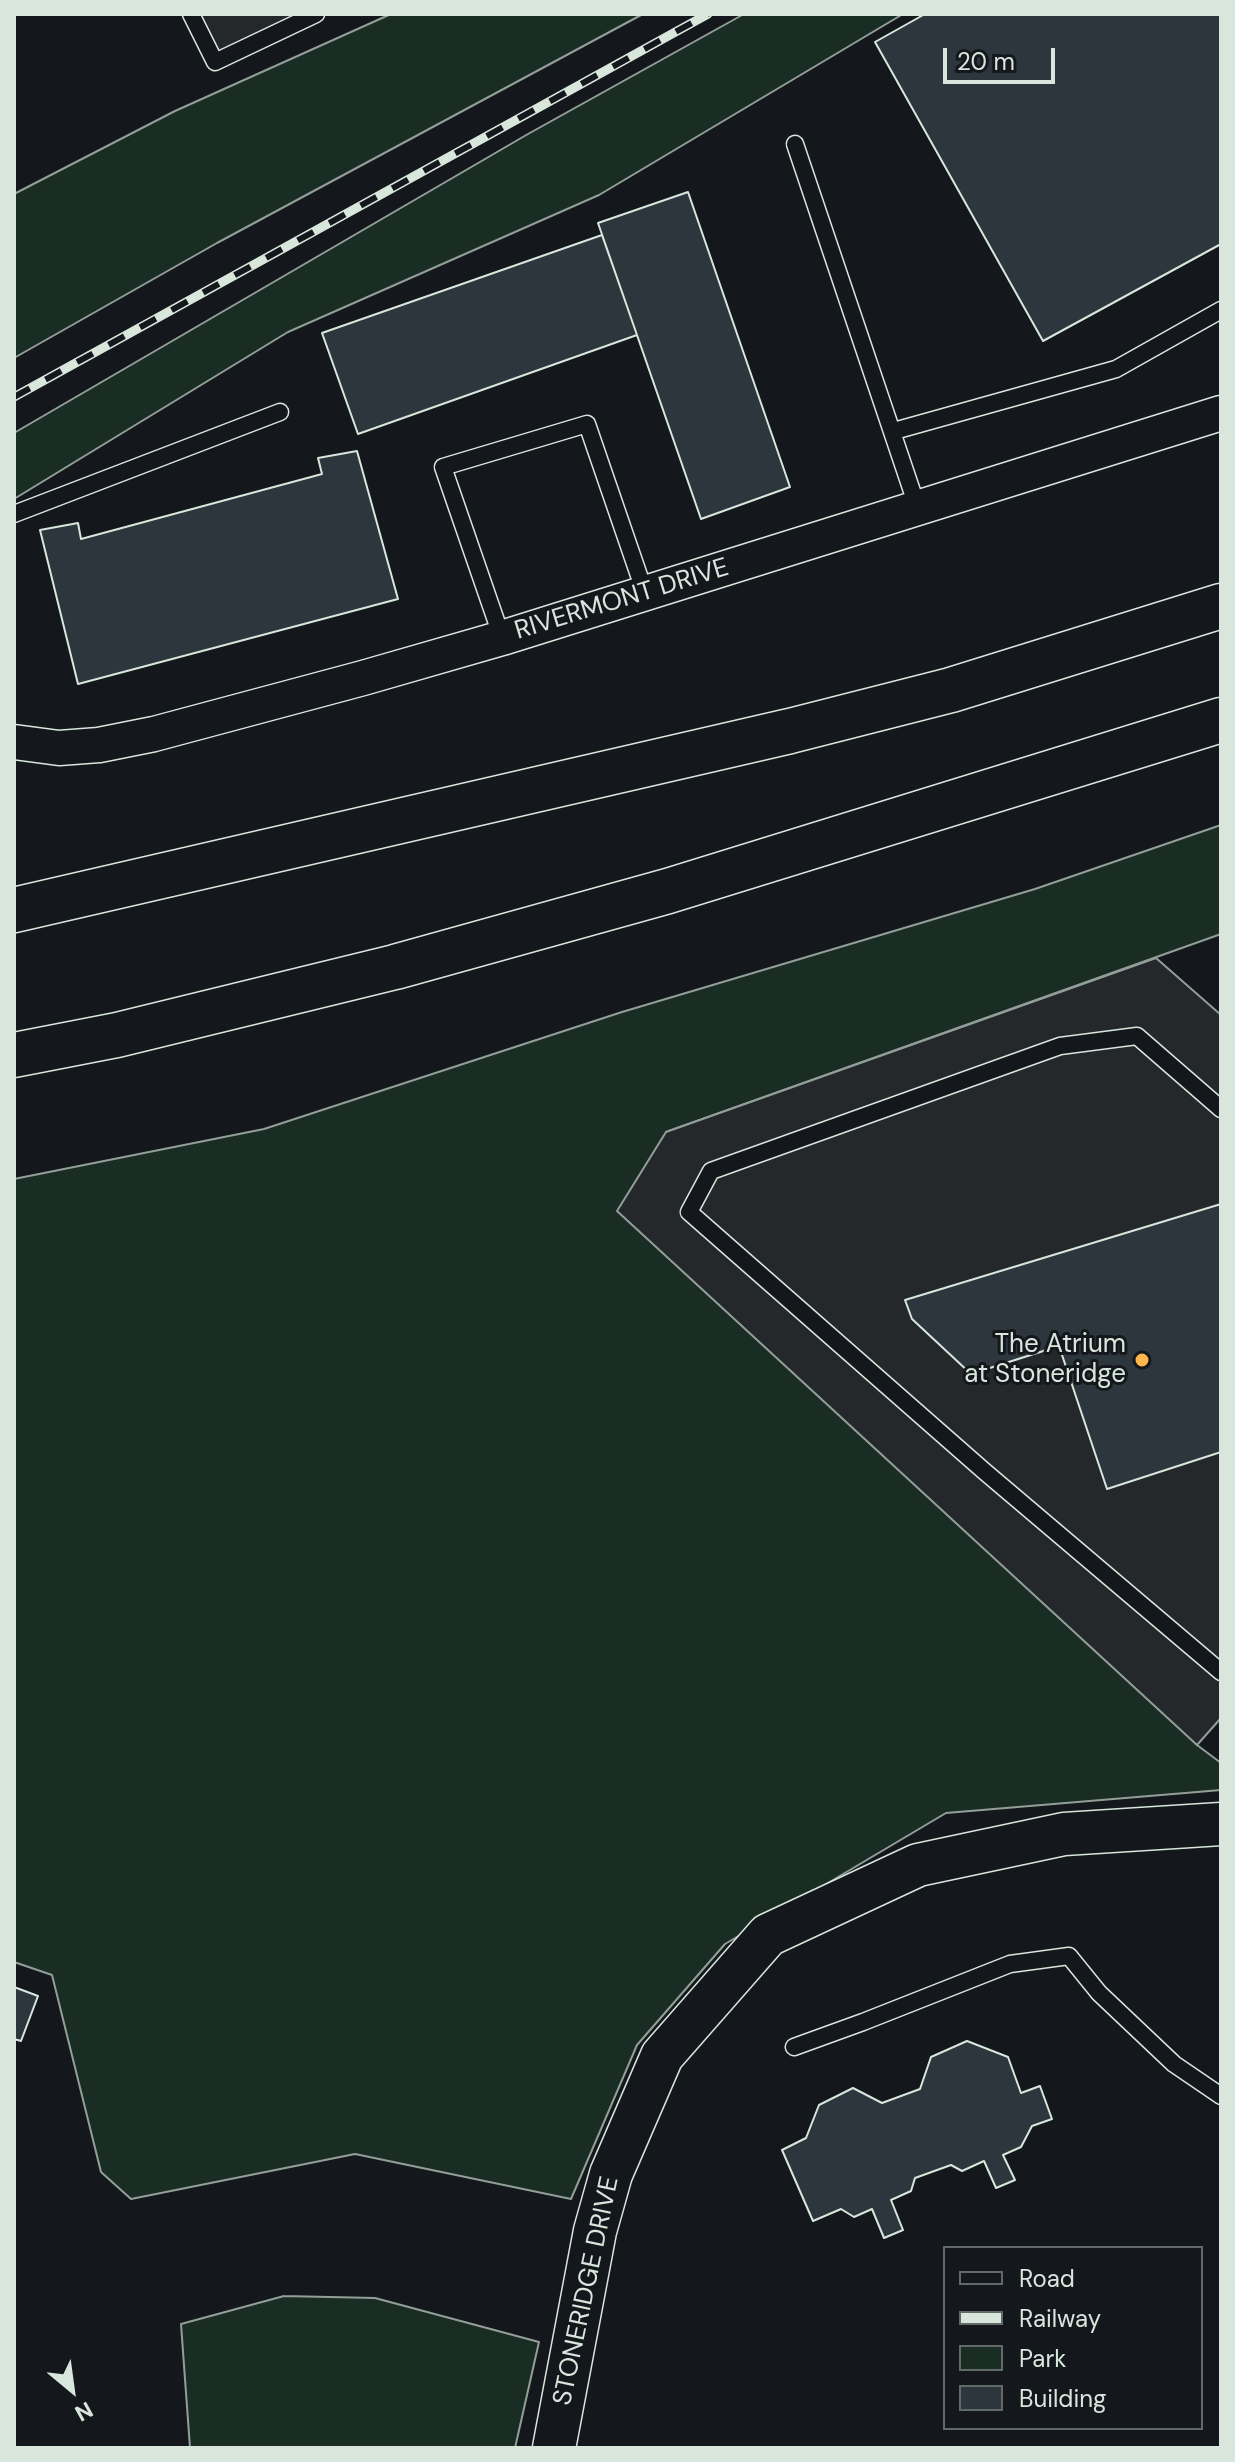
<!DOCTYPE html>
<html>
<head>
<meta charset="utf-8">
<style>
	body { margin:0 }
	#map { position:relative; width:1235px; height:2462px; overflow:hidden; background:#14181c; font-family:"DM Sans",sans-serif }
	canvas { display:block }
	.frame { position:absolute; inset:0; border:16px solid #d8e6dc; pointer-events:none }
	.legend { position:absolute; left:943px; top:2246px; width:260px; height:184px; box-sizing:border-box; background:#14181c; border:2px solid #626a69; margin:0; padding:10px 14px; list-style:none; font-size:24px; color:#d8e6dc }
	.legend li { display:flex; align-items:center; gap:16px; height:40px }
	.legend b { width:40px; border:2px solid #626a69 }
	.north { position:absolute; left:32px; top:2350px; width:80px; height:80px; -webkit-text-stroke:6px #14181c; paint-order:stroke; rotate:151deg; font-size:22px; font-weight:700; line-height:32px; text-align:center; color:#d8e6dc }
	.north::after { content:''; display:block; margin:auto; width:28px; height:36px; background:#d8e6dc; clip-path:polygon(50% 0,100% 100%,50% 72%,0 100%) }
	.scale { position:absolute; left:943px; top:48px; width:112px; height:36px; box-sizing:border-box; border:4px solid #d8e6dc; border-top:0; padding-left:10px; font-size:24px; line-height:28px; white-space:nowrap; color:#d8e6dc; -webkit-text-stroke:6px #14181c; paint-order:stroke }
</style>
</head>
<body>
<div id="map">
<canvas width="1235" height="2462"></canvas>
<div class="frame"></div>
<ul class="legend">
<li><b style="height:10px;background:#14181c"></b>Road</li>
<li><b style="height:10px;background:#d8e6dc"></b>Railway</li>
<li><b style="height:22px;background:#1a2d24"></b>Park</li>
<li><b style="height:22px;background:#2c363c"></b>Building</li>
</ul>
<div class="north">N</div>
<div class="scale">20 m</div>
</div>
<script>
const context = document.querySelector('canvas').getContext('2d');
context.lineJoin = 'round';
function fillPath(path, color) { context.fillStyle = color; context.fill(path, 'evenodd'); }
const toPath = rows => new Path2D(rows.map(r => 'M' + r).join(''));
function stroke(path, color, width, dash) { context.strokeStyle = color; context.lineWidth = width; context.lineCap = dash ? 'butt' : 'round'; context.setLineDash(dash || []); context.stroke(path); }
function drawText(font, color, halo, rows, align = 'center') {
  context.font = font + ' "DM Sans",sans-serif'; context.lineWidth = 6; context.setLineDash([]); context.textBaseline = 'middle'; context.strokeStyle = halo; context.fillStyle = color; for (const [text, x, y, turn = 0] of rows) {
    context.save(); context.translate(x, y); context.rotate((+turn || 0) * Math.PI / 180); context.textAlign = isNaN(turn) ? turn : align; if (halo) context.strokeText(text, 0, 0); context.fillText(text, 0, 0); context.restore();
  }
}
const green = toPath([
	[391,14,643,14,217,243,14,358,14,194,175,111,391,14],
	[744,14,903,14,599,195,288,332,14,499,14,433,528,134,744,14],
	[1221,825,1221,934,666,1132,1197,1745,1221,1763,1221,1790,946,1813,725,1944,637,2045,571,2199,355,2154,131,2199,101,2172,52,1975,14,1962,14,1179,264,1129,622,1012,1035,889,1221,825],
	[284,2296,375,2298,539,2342,515,2448,190,2448,181,2324,284,2296]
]);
fillPath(green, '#1a2d24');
stroke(green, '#939e99', 2);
const parking = toPath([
	[191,14,315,14,215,62,191,14],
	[1156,958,1221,1015,1221,1718,1197,1745,617,1211,666,1132,1156,958]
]);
fillPath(parking, '#24282b');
stroke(parking, '#939e99', 2);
const building = toPath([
	[925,14,1221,14,1221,244,1043,341,875,42,925,14],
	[688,192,790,487,701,519,598,223,688,192],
	[602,235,637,335,358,434,322,333,602,235],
	[357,451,398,599,78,684,40,530,78,523,81,539,322,474,318,458,357,451],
	[1221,1204,1221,1452,1107,1489,1059,1346,971,1374,912,1319,905,1300,1221,1204],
	[14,1987,38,1996,21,2041,14,2039,14,1987],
	[967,2041,1008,2057,1021,2093,1040,2086,1052,2119,1032,2126,1021,2147,1003,2155,1015,2180,996,2188,984,2161,962,2171,951,2165,915,2178,911,2191,891,2200,903,2230,884,2238,872,2209,854,2217,841,2209,813,2221,782,2150,806,2138,819,2105,853,2088,882,2103,920,2089,931,2057,967,2041]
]);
fillPath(building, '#2c363c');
stroke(building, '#d8e6dc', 2);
const service = toPath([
	[191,14,215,62,316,14],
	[795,144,918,509],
	[894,431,1116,369,1221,310],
	[14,514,280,412],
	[502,638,443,467,587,424,645,593],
	[1221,1109,1137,1036,1060,1046,711,1171,689,1212,984,1471,1221,1672],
	[794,2047,863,2022,1010,1964,1069,1956,1099,1993,1174,2064,1221,2096]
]);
const minor = toPath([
	[14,742,59,748,99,745,154,734,363,678,502,638,1221,413]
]);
const tertiary = toPath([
	[554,2448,595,2231,611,2174,662,2056,768,1935,918,1865,1064,1834,1221,1824]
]);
const motorway = toPath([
	[14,910,790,731,951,690,1221,606],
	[14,1055,117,1035,395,967,668,891,1221,720]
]);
stroke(service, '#d8e6dc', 19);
stroke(minor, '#d8e6dc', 37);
stroke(tertiary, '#d8e6dc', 45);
stroke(motorway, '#d8e6dc', 47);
stroke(service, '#14181c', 16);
stroke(minor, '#14181c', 34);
stroke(tertiary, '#14181c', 42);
stroke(motorway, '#14181c', 44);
const rail = toPath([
	[14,397,708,14]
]);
stroke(rail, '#d8e6dc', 9);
stroke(rail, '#14181c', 6, [18]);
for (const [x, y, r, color] of [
	[1142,1360,8,"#ffb74d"]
]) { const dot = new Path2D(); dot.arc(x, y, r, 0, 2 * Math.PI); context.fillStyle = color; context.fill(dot); stroke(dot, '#14181c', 3); }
drawText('26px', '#d8e6dc', '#14181c', [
	["RIVERMONT DRIVE",622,600,-17],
	["STONERIDGE DRIVE",587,2291,-78]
]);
drawText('26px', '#d8e6dc', '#14181c', [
	["The Atrium",1126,1345],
	["at Stoneridge",1126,1375]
], 'right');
</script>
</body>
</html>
